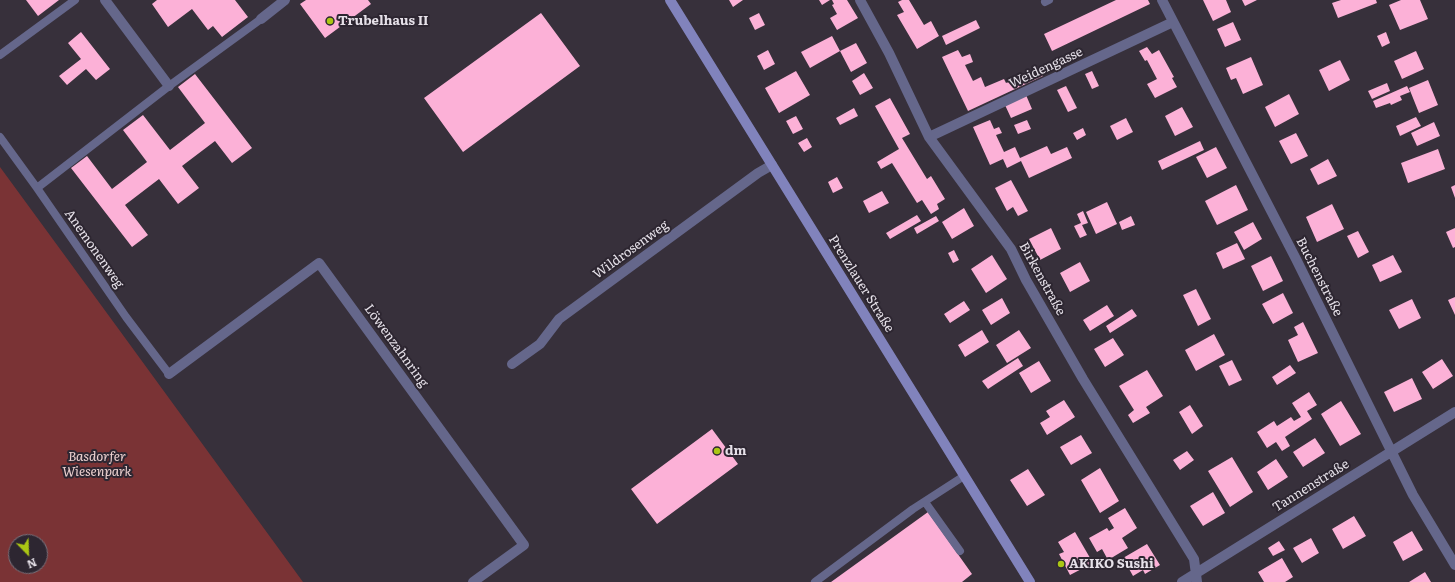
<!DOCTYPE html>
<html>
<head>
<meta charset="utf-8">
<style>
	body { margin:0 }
	#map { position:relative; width:1455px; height:582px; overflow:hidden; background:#37303b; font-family:Literata,serif }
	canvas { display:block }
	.north { position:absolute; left:8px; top:534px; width:40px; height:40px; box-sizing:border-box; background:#2d2631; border:1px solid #77717b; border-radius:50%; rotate:157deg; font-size:11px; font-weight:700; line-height:16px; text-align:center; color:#e6e1e9 }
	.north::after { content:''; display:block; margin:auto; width:14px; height:18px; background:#abc614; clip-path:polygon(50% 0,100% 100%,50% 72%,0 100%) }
</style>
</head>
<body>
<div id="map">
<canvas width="1455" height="582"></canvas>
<div class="north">N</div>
</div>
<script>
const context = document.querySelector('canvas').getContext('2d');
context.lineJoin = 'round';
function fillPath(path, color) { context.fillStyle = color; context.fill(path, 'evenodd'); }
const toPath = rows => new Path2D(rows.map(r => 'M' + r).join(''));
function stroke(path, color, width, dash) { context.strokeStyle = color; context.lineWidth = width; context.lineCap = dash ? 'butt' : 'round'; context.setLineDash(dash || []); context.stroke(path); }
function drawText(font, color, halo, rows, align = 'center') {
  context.font = font + ' Literata,serif'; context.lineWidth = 4; context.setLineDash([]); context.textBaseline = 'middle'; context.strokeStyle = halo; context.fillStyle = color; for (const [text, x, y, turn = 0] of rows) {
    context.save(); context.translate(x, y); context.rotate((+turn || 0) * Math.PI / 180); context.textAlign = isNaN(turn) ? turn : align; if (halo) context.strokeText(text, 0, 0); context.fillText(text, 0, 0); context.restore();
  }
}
fillPath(toPath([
	[0,167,120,331,303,582,0,582],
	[16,542,40,542,40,566,16,566]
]), '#7a3335');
fillPath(toPath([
	[26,0,59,0,38,16],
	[157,0,235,0,248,17,222,37,213,26,208,30,192,9,168,27,152,4],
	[306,0,368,0,371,4,325,38,300,4],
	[729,0,743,0,733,7],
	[819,0,830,0,822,5],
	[832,0,847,0,858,18,837,30,830,18,837,14,832,5,834,4],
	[902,0,909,0,924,25,931,21,939,36,917,49,897,15,904,12,898,2],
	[1116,0,1148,0,1150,4,1052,51,1044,34],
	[1203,0,1226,0,1231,12,1213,21],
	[1242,0,1257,0,1245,6],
	[1341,0,1376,0,1377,3,1338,18,1332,3],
	[1401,0,1420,0,1428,19,1400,30,1389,5],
	[541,13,580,66,463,152,424,98],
	[759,13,765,25,755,30,749,18],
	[976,20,980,28,946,45,942,36],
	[1233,22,1241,40,1225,47,1217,29],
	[81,32,110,69,96,80,86,69,67,85,59,76,81,59,68,43],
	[1386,32,1390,43,1382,47,1377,36],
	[832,36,840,51,810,68,801,52],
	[856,43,867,63,851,72,840,51],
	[1147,47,1152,54,1159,50,1174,77,1172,78,1177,87,1155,98,1147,84,1157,79,1147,60,1145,61,1139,51],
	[768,50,775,64,764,70,757,56],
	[958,50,962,57,970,54,973,62,965,65,973,81,981,77,985,87,1004,79,1006,83,1039,67,1043,76,968,111,942,57],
	[1416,51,1424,69,1402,79,1394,61],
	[1251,57,1263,85,1243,94,1236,78,1231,80,1226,68],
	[1340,60,1350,80,1329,91,1319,70],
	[796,71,810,95,779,113,765,88],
	[1092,71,1099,86,1092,89,1085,74],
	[864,73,873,88,860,95,852,81],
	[195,74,252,148,232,163,215,141,182,166,199,188,178,204,159,179,125,205,148,235,132,247,71,168,87,156,112,189,147,162,123,130,143,115,170,150,205,123,178,87],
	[1428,80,1438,105,1419,113,1409,88],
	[1387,83,1390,91,1372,99,1368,91],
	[1066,86,1077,108,1068,112,1057,90],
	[1407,86,1410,92,1400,96,1402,100,1391,105,1390,103,1376,108,1373,101],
	[1289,94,1299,114,1275,127,1265,107],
	[1026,95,1032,109,1011,118,1005,105],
	[890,98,910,134,902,138,927,179,931,176,945,199,937,204,939,209,931,214,922,200,917,203,892,163,881,169,877,162,899,149,875,106],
	[1182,107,1193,127,1175,136,1165,116],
	[854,108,858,116,840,125,836,118],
	[796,116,803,129,793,134,786,121],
	[1416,117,1421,126,1400,136,1396,126],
	[1126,118,1133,132,1117,140,1110,126],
	[990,120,994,129,999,127,1002,133,996,135,1004,152,1015,147,1020,158,1047,146,1051,154,1067,147,1072,158,1029,178,1021,161,1007,168,1003,159,990,165,973,127],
	[1027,120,1031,129,1018,134,1014,125],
	[1434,122,1440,136,1417,146,1411,133],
	[1083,128,1086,135,1077,140,1073,133],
	[1296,133,1308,156,1291,164,1279,141],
	[807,138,812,147,804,152,798,143],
	[1200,141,1204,150,1162,170,1158,161],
	[1216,147,1227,168,1207,178,1196,157],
	[1438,149,1445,169,1408,183,1401,163],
	[1328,159,1337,176,1318,185,1310,169],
	[837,177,843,188,833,193,828,182],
	[1011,180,1028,211,1018,216,1013,207,1007,211,995,188],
	[1236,185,1248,210,1217,225,1205,201],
	[1455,185,1455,198,1451,187],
	[882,191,889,203,869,213,863,201],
	[1107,202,1117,224,1096,234,1086,212],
	[1332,204,1344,229,1317,242,1306,217],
	[964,208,974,226,952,239,942,222],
	[1083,211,1088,223,1082,225,1087,235,1080,238,1074,226,1081,223,1077,214],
	[917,215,921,221,890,239,886,233],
	[936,216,939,221,917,234,914,228],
	[1131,216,1135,225,1122,230,1119,222],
	[1253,222,1262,239,1244,250,1234,232],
	[1051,228,1061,249,1040,260,1029,239],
	[1455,228,1455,247,1453,248,1446,232],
	[1358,231,1369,252,1358,258,1347,236],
	[1237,243,1245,259,1223,269,1216,253],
	[954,250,959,260,953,263,948,253],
	[992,255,1007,279,986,293,971,269],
	[1393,255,1402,272,1380,282,1372,265],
	[1271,256,1283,281,1263,291,1251,266],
	[1080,262,1090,281,1070,292,1060,273],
	[1196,289,1211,319,1198,326,1183,295],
	[1283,293,1293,313,1273,324,1262,304],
	[1455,297,1455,315,1448,300],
	[1002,298,1010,313,991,325,982,310],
	[1412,299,1421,318,1399,329,1389,310],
	[964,301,970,310,950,323,944,314],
	[1107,305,1114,316,1090,331,1083,320],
	[1132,309,1137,316,1110,333,1106,326],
	[1303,322,1318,353,1298,362,1288,340,1298,335,1294,327],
	[982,330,989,342,965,357,958,345],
	[1019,330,1031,348,1007,363,996,345],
	[1214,334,1225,355,1196,371,1185,350],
	[1113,338,1124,355,1105,367,1094,349],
	[1018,358,1023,366,988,389,982,381],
	[1442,359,1453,376,1433,389,1422,372],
	[1232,360,1242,380,1229,386,1219,366],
	[1039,361,1051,381,1031,393,1019,373],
	[1290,365,1296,373,1277,385,1272,377],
	[1147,370,1163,396,1146,407,1150,413,1133,423,1128,415,1134,410,1119,386],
	[1412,378,1422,399,1394,412,1384,392],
	[1309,392,1317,405,1307,411,1312,419,1285,437,1290,446,1282,451,1276,442,1267,448,1257,432,1274,421,1277,426,1291,417,1294,421,1301,417,1292,403],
	[1064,400,1075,417,1047,435,1040,423,1050,417,1046,411],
	[1341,401,1361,434,1340,446,1321,414],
	[1190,405,1203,426,1192,434,1179,412],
	[712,429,738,464,657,524,631,489],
	[1081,435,1092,453,1071,465,1060,447],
	[1315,438,1325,453,1303,467,1293,452],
	[1187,451,1194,460,1180,470,1173,460],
	[1232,457,1253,492,1230,507,1208,471],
	[1276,459,1288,477,1268,490,1257,472],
	[1100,468,1119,501,1100,513,1081,480],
	[1028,469,1045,495,1027,506,1010,480],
	[1213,492,1225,513,1203,526,1190,506],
	[1125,508,1137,528,1122,538,1128,548,1108,560,1102,549,1097,552,1089,538,1107,528,1109,531,1114,528,1108,518],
	[928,512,972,574,962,582,831,582],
	[1354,516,1366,536,1343,549,1332,529],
	[1412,531,1423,550,1403,561,1393,542],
	[1075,532,1093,563,1070,575,1059,554,1064,552,1058,542],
	[1311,538,1319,553,1302,563,1293,548],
	[1279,541,1285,550,1273,556,1268,548],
	[1147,544,1160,565,1145,574,1143,570,1133,576,1123,558],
	[1282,558,1293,577,1285,582,1264,582,1258,572],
	[1425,572,1431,582,1409,582]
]), '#fcb1d7');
stroke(toPath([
	[1045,2,1049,0],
	[0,55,75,0],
	[0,137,37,188,126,317,169,374],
	[37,188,169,86,261,19],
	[925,502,960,551],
	[815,582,913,509,964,476]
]), '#65678b', 8);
stroke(toPath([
	[105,0,169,86],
	[860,0,889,53,929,137,1011,249,1026,280,1083,379,1194,559,1197,582],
	[1162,0,1296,259,1413,495,1455,565],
	[261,19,285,0],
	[929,137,1173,22],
	[512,364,540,344,559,319,758,173,772,165],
	[169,374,319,263,524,545,473,582],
	[1182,582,1455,412]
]), '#65678b', 10);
stroke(toPath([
	[670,0,1030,582]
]), '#8183bc', 10);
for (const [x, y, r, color] of [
	[330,21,4,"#abc614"],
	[717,451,4,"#abc614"],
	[1061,564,4,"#abc614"]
]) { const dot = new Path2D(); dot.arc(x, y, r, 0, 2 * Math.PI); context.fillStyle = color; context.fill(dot); stroke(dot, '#2d2631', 1.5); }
drawText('bold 13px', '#e6e1e9', '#2d2631', [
	["Trubelhaus II",338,21],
	["dm",725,451],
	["AKIKO Sushi",1069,564]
], 'left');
drawText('13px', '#e6e1e9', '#2d2631', [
	["Weidengasse",1046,68,-25],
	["Anemonenweg",94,249,55],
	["Wildrosenweg",631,250,-36],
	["Buchenstraße",1319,277,63],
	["Birkenstraße",1042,279,61],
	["Prenzlauer Straße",861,284,58],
	["Löwenzahnring",396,346,54],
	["Tannenstraße",1311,486,-32]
]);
drawText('italic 13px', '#edd1d0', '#2d2631', [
	["Basdorfer",97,457],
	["Wiesenpark",97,472]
]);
</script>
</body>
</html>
